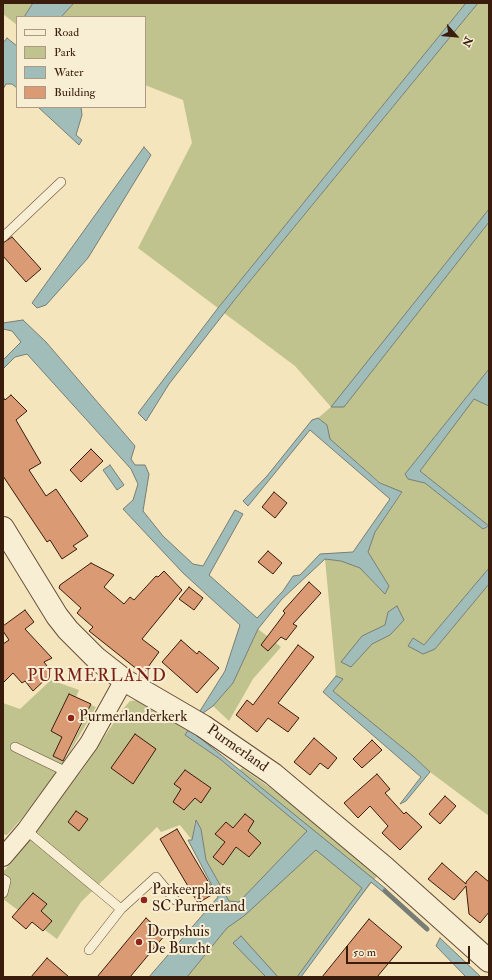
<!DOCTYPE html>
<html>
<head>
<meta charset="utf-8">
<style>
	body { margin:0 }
	#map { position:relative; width:492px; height:980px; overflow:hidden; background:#f4e5bc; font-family:"IM FELL Double Pica",serif }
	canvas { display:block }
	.frame { position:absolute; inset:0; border:4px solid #3a1c0d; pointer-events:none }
	.legend { position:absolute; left:16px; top:16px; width:130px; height:92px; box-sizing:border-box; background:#f8eed3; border:1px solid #ac9a84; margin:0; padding:5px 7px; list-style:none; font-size:12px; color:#3a1c0d }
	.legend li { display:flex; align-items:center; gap:8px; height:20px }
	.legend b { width:20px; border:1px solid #ac9a84 }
	.north { position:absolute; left:436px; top:16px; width:40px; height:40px; -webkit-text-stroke:3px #f8eed3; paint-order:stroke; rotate:117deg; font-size:11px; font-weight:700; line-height:16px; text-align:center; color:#3a1c0d }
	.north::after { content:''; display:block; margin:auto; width:14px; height:18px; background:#3a1c0d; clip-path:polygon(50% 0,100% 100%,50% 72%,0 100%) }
	.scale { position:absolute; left:346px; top:946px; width:124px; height:18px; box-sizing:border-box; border:2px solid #3a1c0d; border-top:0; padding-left:5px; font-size:12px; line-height:14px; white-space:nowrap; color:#3a1c0d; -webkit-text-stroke:3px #f8eed3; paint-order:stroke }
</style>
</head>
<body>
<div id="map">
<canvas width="492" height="980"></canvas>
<div class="frame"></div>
<ul class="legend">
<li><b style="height:5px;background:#f8eed3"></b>Road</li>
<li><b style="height:11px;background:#c0c38d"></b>Park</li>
<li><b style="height:11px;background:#a0bdba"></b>Water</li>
<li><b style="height:11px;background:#da9a74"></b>Building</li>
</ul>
<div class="north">N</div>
<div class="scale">50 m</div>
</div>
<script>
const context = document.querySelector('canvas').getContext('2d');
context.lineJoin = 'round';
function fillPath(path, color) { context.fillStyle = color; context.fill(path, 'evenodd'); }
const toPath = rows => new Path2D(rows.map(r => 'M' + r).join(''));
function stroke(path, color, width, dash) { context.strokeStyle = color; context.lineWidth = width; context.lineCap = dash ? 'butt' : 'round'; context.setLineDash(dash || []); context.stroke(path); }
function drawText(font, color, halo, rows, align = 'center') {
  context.font = font + ' "IM FELL Double Pica",serif'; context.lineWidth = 4; context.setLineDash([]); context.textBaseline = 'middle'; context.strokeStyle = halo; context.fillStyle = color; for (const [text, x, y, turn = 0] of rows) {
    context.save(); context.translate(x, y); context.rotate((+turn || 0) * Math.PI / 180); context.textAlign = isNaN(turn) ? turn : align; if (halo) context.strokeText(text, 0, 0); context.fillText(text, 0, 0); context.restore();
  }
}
fillPath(toPath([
	[3,3,33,3,24,17,17,17,17,25,3,14],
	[74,3,466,3,218,308,138,248,192,143,183,100,145,85,145,17,61,17],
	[478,3,489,3,489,209,332,407,344,407,489,222,489,369,405,474,408,479,425,483,483,529,489,527,489,568,424,645,413,638,408,646,435,649,489,584,489,816,430,772,413,756,333,691,343,679,336,676,325,559,341,561,360,568,385,594,389,586,368,552,375,532,402,493,381,483,329,439,327,425,318,418,331,407,295,366,224,313],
	[388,612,390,635,372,644,362,636,385,625],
	[474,398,489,406,489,526,420,471],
	[258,629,281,647,253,679,229,721,213,706,233,683],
	[51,680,79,690,76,697,69,694,51,731,63,737,53,756,64,762,91,705,96,707,64,762,23,817,7,835,3,834,3,703,20,709],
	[139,700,188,729,185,735,220,759,237,773,242,768,289,801,377,876,298,977,187,977,227,928,244,916,229,901,206,860,201,829,195,821,192,840,180,825,161,832,157,827,81,902,57,939,3,899,3,872,18,854,38,822,82,770,123,709,130,701]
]), '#c0c38d');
const water = toPath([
	[33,3,74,3,61,17,24,17,33,3],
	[466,3,478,3,236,298,169,384,146,421,138,413,218,308,466,3],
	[7,38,17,46,17,88,12,84,6,84,3,89,3,43,7,38],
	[38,107,81,107,82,115,76,135,82,140,79,145,38,107],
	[144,147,151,155,88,258,46,305,37,308,32,303,144,147],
	[489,209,489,222,344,407,331,407,489,209],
	[23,320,46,342,135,446,131,459,135,465,145,465,149,474,143,511,163,536,193,564,203,566,235,510,243,514,209,575,257,618,283,591,293,576,300,575,320,554,353,552,390,499,310,430,248,506,243,501,267,476,312,420,318,418,327,425,330,439,380,483,402,492,375,532,368,552,389,586,385,594,360,568,341,561,325,559,282,599,258,629,233,683,213,706,203,713,194,733,386,889,383,892,371,882,301,977,297,977,362,888,316,850,244,916,227,928,187,977,149,977,218,897,188,840,192,840,196,820,201,829,206,860,229,901,239,902,307,831,220,759,185,735,225,671,240,625,183,573,123,509,133,500,138,484,131,469,27,354,15,357,3,369,3,360,21,342,12,331,3,329,3,323,23,320],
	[489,369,489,406,474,399,420,471,489,526,483,529,425,483,408,479,405,474,489,369],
	[110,465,124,485,117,490,103,470,110,465],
	[489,568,489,584,435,649,423,654,408,646,413,638,424,645,489,568],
	[397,606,404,620,390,635,372,644,351,667,341,662,362,636,385,625,388,612,397,606],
	[336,676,343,679,333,691,413,756,430,772,406,801,400,804,421,777,323,692,336,676],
	[241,936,278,977,266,977,233,943,241,936],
	[440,938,481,977,466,977,436,946,440,938]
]);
fillPath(water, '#a0bdba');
stroke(water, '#777d75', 1);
stroke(toPath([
	[385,891,427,929]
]), '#777d75', 5);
const building = toPath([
	[12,237,41,269,26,282,3,256,3,243,12,237],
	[11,395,27,411,16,420,41,463,29,470,46,496,56,489,88,536,73,546,77,549,62,559,50,540,47,542,3,476,3,397,5,400,11,395],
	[91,449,103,461,81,482,70,470,91,449],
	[274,492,287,503,275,518,262,507,274,492],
	[268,551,282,563,273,574,258,562,268,551],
	[91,563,114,575,104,587,124,604,130,597,134,600,156,576,158,577,164,571,182,590,142,639,159,652,143,674,89,631,93,627,77,613,81,608,59,588,60,585,91,563],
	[309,582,321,593,293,624,297,626,286,640,281,637,268,651,261,645,285,613,283,611,309,582],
	[189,587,203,598,194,610,179,599,189,587],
	[25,610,34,622,25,629,52,658,44,662,50,670,50,675,33,691,25,681,22,683,13,673,3,683,3,644,9,640,3,631,3,626,25,610],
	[181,640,197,654,199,651,219,668,197,693,162,662,181,640],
	[298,645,314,657,278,703,299,718,288,732,268,718,257,732,236,715,247,700,253,705,298,645],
	[69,694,91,704,63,761,53,756,62,737,51,731,69,694],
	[135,734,156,749,133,784,111,768,135,734],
	[314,738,337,758,328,769,320,763,310,775,294,762,314,738],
	[372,740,382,750,362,768,353,759,372,740],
	[185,770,211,788,201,803,195,798,184,810,173,802,181,789,174,784,185,770],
	[377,774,390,789,385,793,404,814,406,812,422,827,400,850,382,833,388,826,370,806,358,818,344,803,377,774],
	[445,796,456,806,440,824,429,814,445,796],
	[76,811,88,819,79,831,68,822,76,811],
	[245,814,254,821,248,831,261,843,249,857,236,847,223,865,213,857,225,842,215,834,226,822,233,828,245,814],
	[177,829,215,893,198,903,160,839,177,829],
	[442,863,466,884,466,882,476,871,489,882,489,912,480,923,469,914,466,886,454,900,428,879,442,863],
	[33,893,47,904,41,911,52,921,43,931,32,922,26,929,12,917,33,893],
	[146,918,165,935,130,977,97,977,146,918],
	[369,919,402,947,377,977,322,977,369,919],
	[47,958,69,977,31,977,47,958]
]);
fillPath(building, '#da9a74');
stroke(building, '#3a1c0d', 1);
const service = toPath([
	[3,237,61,182],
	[15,747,69,773],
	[26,830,121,909,89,950],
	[3,879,6,881,3,893],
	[121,909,156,877,175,900]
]);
const minor = toPath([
	[3,857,26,830,89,743,124,680]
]);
const tertiary = toPath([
	[3,528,57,616,68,630,96,658,124,680,203,726,273,774,384,867,489,961]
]);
stroke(service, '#684e39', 10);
stroke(minor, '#684e39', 20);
stroke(tertiary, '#684e39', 24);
stroke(service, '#f8eed3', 9);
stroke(minor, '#f8eed3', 18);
stroke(tertiary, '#f8eed3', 22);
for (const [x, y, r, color] of [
	[71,718,4,"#8f2418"],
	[144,900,4,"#8f2418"],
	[139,942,4,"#8f2418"]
]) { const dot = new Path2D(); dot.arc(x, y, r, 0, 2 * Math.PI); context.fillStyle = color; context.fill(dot); stroke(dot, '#f8eed3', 1.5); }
drawText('15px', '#3a1c0d', '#f8eed3', [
	["Purmerlanderkerk",79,718],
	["Parkeerplaats",152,891],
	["SC Purmerland",152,908],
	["Dorpshuis",147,933],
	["De Burcht",147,950]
], 'left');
drawText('15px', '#3a1c0d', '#f8eed3', [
	["Purmerland",237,749,35]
]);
context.letterSpacing = '1px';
drawText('17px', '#7a1f14', '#f8eed3', [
	["PURMERLAND",97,677]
]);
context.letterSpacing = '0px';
</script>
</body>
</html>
